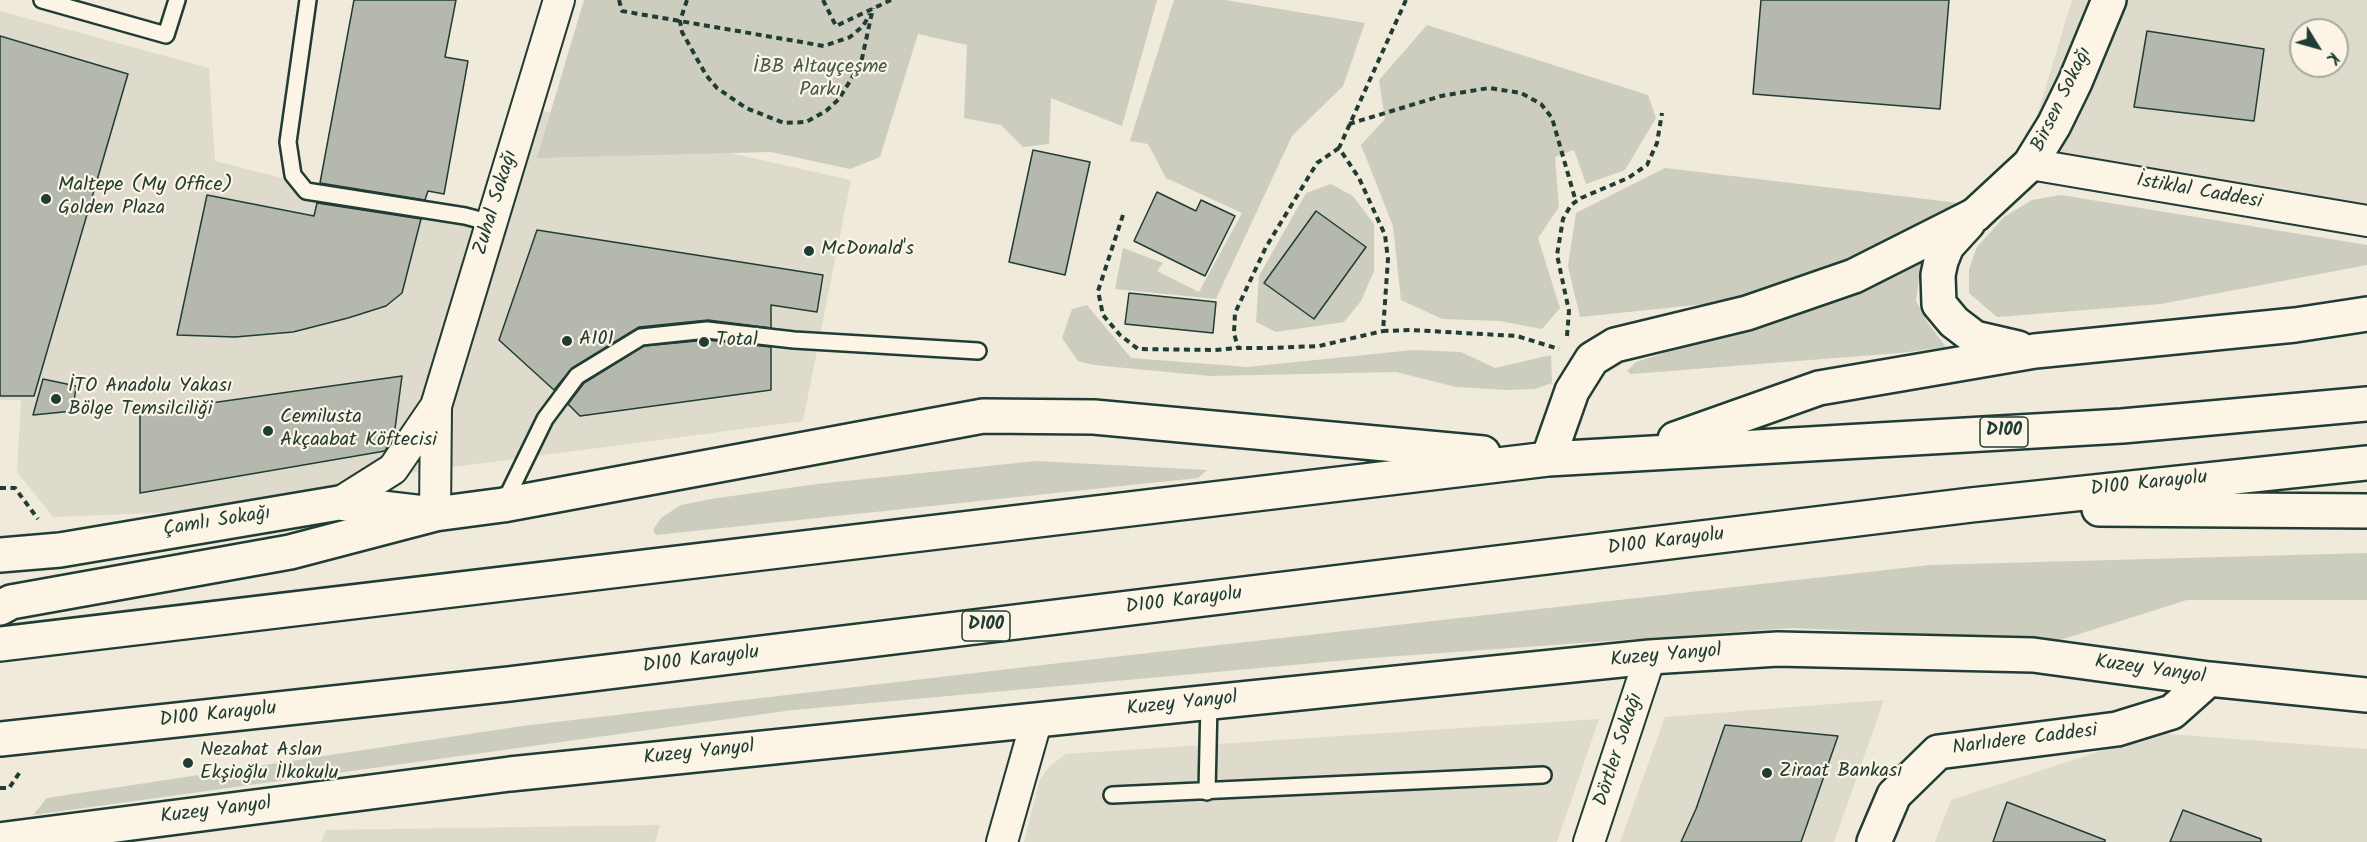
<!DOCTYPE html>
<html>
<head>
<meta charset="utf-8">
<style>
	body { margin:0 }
	#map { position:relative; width:2367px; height:842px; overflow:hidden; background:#efeada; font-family:Kalam,sans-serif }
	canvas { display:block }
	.north { position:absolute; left:2289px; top:18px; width:60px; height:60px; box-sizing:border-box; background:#fcf5e5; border:2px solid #a4ab9e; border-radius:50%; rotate:127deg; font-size:16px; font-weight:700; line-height:24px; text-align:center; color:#1f3d34 }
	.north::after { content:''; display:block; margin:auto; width:21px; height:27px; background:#1f3d34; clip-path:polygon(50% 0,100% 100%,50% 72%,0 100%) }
</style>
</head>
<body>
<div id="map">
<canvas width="2367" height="842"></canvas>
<div class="north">K</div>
</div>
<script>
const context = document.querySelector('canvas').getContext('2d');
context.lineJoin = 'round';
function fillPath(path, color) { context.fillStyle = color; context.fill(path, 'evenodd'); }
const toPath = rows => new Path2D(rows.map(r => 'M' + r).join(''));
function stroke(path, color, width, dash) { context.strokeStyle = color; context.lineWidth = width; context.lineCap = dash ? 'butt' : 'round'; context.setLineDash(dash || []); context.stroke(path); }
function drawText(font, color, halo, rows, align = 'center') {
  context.font = font + ' Kalam,sans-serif'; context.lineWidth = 4.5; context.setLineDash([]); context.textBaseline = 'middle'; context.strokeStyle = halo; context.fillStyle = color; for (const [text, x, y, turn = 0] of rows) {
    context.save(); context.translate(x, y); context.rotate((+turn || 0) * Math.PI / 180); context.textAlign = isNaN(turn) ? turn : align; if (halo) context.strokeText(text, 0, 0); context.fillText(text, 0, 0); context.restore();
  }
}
fillPath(toPath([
	[2072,0,2367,0,2367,207,2042,157,2036,119],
	[2301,30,2337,30,2337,66,2301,66],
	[0,11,209,68,215,161,497,233,538,110,851,180,803,421,415,472,258,509,53,517,17,472,21,400,0,400],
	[1884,700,1834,842,1620,842,1665,717],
	[1599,719,1557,842,1024,842,1040,779,1049,767,1066,754],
	[2155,733,2367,749,2367,842,1935,842,1951,800],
	[660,825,655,842,321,842,326,830]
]), '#dedbcc');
fillPath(toPath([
	[584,0,1157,0,1122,126,1051,98,1049,144,1023,147,1001,125,964,118,967,45,918,34,880,157,850,169,771,152,537,158],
	[1174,0,1225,0,1365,23,1343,86,1292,136,1216,299,1115,289,1123,248,1163,263,1157,271,1199,292,1242,213,1166,178,1148,144,1130,141],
	[1427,25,1648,95,1656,118,1625,170,1586,184,1574,150,1555,157,1559,207,1538,238,1560,308,1542,329,1500,321,1442,319,1401,300,1393,226,1361,145,1385,119,1379,80],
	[1665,168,1959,203,1896,244,1734,301,1580,317,1568,266,1576,213],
	[1331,184,1353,196,1374,224,1374,271,1361,301,1344,322,1276,332,1256,322,1259,276,1306,193],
	[2061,195,2367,245,2367,265,2161,304,1997,317,1969,293,1969,269,1977,247,2004,217,2032,200],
	[1919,256,1926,258,1926,263,1920,271,1916,301,1928,323,1946,347,1900,353,1631,374,1627,371,1636,362,1801,310],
	[1087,305,1131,358,1247,367,1413,350,1461,352,1495,368,1551,355,1552,383,1535,389,1508,390,1456,387,1396,372,1210,376,1094,365,1078,361,1062,338,1072,309],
	[1036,461,1207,470,1198,478,656,535,653,530,661,518,681,505,711,499,817,484],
	[2367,553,2367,600,2187,600,2060,640,1792,628,1371,658,793,710,33,815,47,798,522,726,1060,663,1930,565]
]), '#cccdbf');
const building = toPath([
	[354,0,456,0,445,57,468,61,444,194,428,191,425,200,320,183,354,0],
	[1761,0,1949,0,1940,109,1753,94,1761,0],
	[2147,31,2264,49,2254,121,2134,107,2147,31],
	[0,36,128,74,34,396,0,396,0,36],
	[1033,150,1090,162,1065,275,1009,262,1033,150],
	[1157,192,1196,211,1201,200,1235,216,1205,276,1134,241,1157,192],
	[207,195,314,216,317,203,421,219,402,293,386,306,348,318,293,332,235,337,177,335,207,195],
	[1316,211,1366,247,1314,319,1264,283,1316,211],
	[537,230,823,275,817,312,771,305,771,328,708,320,639,327,572,368,554,390,499,340,537,230],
	[1129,293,1216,302,1213,333,1125,324,1129,293],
	[707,340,771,347,771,390,580,416,568,404,584,383,644,346,707,340],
	[402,376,394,436,385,451,140,493,140,413,402,376],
	[43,379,76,386,73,411,33,415,43,379],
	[1725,725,1838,736,1801,842,1681,842,1696,809,1725,725],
	[2007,802,2105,840,2105,842,1993,842,2007,802],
	[2183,810,2261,839,2261,842,2170,842,2183,810]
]);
fillPath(building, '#b5b9ad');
stroke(building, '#1f3d34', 1.5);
const lane = toPath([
	[42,0,166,35,177,0],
	[308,0,288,142,293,175,306,191,465,216,491,223],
	[504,503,545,419,577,376,641,337,707,330,794,340,978,351],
	[1207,792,1209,702],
	[1112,795,1543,775]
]);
const street = toPath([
	[2030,164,2367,221],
	[436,406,559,0],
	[339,503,393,469,436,406,435,514],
	[1002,842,1037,719],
	[1589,842,1650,657]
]);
const secondary = toPath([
	[1975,215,2030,164,2054,125,2075,82,2109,0],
	[0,555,60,550,339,503,433,514],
	[0,840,510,774,1650,657,1778,649,2033,655,2209,679,2367,695],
	[1874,842,1894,795,1938,752,2117,729,2172,712,2209,679]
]);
const highway = toPath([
	[1968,223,1947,246,1941,261,1938,275,1939,304,1954,322,1975,338,2018,348],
	[1675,439,1819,388,2035,351,2295,325,2367,314],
	[1548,459,1572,391,1592,359,1615,345,1747,313,1854,276,1975,215],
	[2099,509,2367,511],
	[0,608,11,602,290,552,435,514,503,505,983,416,1094,417,1483,453],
	[0,644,1548,459,2122,426,2367,404],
	[0,739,509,684,1971,505,2367,463]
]);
stroke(lane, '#1f3d34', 20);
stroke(street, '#1f3d34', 34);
stroke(secondary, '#1f3d34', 38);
stroke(highway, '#1f3d34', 38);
stroke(toPath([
	[619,0,622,11,824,46,850,37,863,26,870,14],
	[687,0,680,21,682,32,706,75,717,88,746,108,784,123,806,122,826,111,839,99,861,63,873,8],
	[823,0,836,26,891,0],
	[1406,0,1339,148,1359,178,1385,235,1388,259,1383,331,1411,330,1517,336,1559,349],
	[1349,124,1441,96,1489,88,1521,93,1541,104,1552,118,1576,202],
	[1339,148,1317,163,1266,247,1235,313,1234,333,1238,348,1270,348,1319,346,1383,331],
	[1123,215,1098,291,1103,315,1120,335,1138,349,1215,350,1238,348],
	[1567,336,1569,311,1557,255,1563,219,1571,205,1581,198,1628,178,1647,165,1657,143,1662,113],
	[0,488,15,488,38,519],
	[0,788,9,788,20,772]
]), '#1f3d34', 4, [6, 4.5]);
stroke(lane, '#fcf5e5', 15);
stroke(street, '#fcf5e5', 30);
stroke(secondary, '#fcf5e5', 33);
stroke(highway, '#fcf5e5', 33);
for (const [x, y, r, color] of [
	[46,199,6,"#1f3d34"],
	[809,251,6,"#1f3d34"],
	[567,341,6,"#1f3d34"],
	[704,342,6,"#1f3d34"],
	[56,399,6,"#1f3d34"],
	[268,431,6,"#1f3d34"],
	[188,763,6,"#1f3d34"],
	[1767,773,6,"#1f3d34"]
]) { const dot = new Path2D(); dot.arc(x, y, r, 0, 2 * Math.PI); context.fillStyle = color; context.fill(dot); stroke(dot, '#fcf5e5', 2); }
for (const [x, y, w] of [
	[2004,432,48],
	[986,626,48]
]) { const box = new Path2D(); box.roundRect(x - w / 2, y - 15, w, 30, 4.5); context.fillStyle = '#fcf5e5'; context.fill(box); stroke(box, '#1f3d34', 1.5); }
drawText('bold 18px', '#1f3d34', null, [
	["D100",2004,432],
	["D100",986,626]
]);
drawText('20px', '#425a50', '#fcf5e5', [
	["İBB Altayçeşme",820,69],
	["Parkı",820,92]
]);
drawText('20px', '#1f3d34', '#fcf5e5', [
	["Birsen Sokağı",2063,100,-64],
	["İstiklal Caddesi",2199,193,10],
	["Zuhal Sokağı",497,203,-73],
	["D100 Karayolu",2149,485,-6],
	["Çamlı Sokağı",217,523,-9],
	["D100 Karayolu",1666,543,-7],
	["D100 Karayolu",1184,602,-7],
	["Kuzey Yanyol",1666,657,-5],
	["D100 Karayolu",701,661,-7],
	["Kuzey Yanyol",2150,671,8],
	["Kuzey Yanyol",1182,705,-6],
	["D100 Karayolu",218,716,-6],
	["Narlıdere Caddesi",2025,741,-7],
	["Dörtler Sokağı",1620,750,-72],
	["Kuzey Yanyol",699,754,-6],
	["Kuzey Yanyol",216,812,-7]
]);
drawText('20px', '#1f3d34', '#fcf5e5', [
	["Maltepe (My Office)",58,187],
	["Golden Plaza",58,210],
	["McDonald's",821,251],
	["A101",579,341],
	["Total",716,342],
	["İTO Anadolu Yakası",68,388],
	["Bölge Temsilciliği",68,411],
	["Cemilusta",280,419],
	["Akçaabat Köftecisi",280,442],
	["Nezahat Aslan",200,752],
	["Ekşioğlu İlkokulu",200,775],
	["Ziraat Bankası",1779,773]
], 'left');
</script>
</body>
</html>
